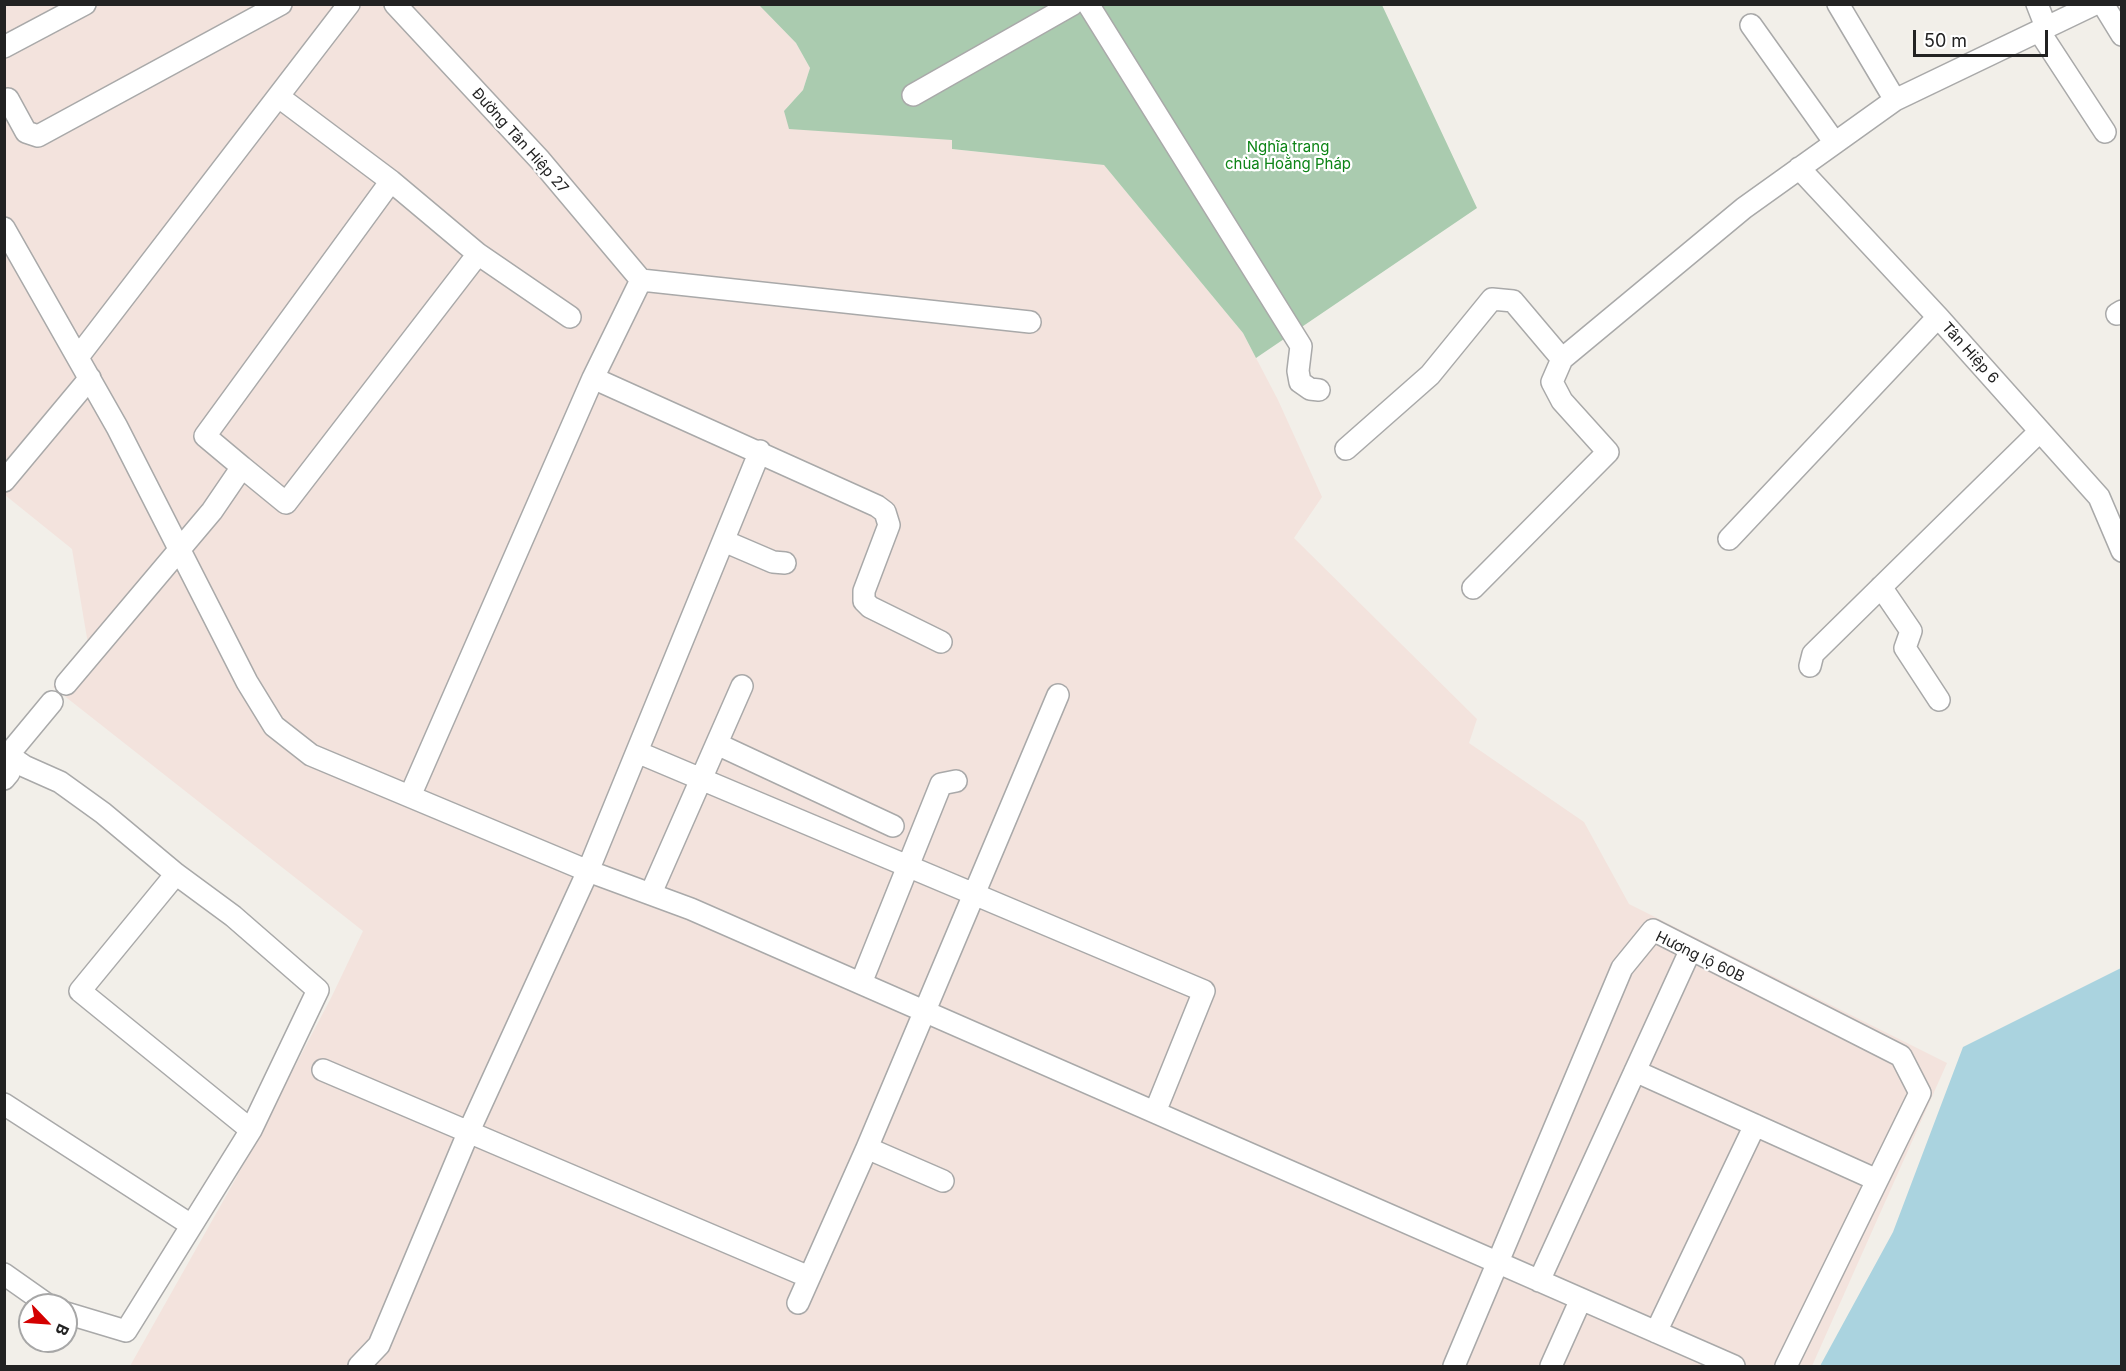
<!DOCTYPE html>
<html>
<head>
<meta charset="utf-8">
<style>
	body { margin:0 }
	#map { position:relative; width:2126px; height:1371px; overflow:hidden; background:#f2efe9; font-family:Inter,sans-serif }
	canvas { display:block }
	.frame { position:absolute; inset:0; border:6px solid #222; pointer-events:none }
	.north { position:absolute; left:18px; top:1293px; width:60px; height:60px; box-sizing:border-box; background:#fff; border:2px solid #a7a7a7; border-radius:50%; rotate:115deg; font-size:16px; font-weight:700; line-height:24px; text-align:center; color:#222 }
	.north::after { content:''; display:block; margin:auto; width:21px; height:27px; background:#d40000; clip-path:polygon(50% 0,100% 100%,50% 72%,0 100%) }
	.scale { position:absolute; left:1913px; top:30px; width:135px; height:27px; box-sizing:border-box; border:3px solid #222; border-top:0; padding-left:8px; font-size:18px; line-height:21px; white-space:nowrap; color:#222; -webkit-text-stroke:4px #fff; paint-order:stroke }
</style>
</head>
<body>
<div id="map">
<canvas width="2126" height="1371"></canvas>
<div class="frame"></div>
<div class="north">B</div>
<div class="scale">50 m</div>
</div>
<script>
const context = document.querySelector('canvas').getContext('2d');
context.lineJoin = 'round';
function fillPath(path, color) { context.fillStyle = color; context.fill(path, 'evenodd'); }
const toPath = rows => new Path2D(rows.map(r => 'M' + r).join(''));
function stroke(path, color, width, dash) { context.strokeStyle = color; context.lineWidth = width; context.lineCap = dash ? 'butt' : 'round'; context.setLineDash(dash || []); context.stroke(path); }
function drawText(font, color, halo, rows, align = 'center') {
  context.font = font + ' Inter,sans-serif'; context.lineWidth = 4.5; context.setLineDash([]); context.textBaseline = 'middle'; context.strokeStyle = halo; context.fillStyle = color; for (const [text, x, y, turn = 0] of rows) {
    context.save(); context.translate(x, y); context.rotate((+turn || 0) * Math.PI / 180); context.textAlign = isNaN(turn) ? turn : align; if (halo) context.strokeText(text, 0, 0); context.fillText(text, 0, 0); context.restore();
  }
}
fillPath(toPath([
	[4,5,759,5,796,43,810,68,803,90,784,111,952,140,952,149,1104,165,1243,333,1278,400,1322,497,1294,538,1477,719,1469,743,1584,822,1629,904,1947,1063,1812,1366,130,1366,235,1180,332,996,363,931,53,687,88,644,72,549,5,495]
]), '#f3e3dd');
fillPath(toPath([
	[759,5,1382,5,1477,208,1256,358,1243,333,1104,165,952,149,952,140,789,129,784,111,803,90,810,68,796,43]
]), '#aacbaf');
fillPath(toPath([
	[2121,968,2121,1366,1820,1366,1893,1232,1963,1047]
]), '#aad3df');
const minor = toPath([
	[395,4,540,160,641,280],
	[1088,4,1301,346,1298,371,1300,382,1310,389,1319,390],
	[1838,4,1895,100],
	[2037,4,2046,27],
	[2103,4,2122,35],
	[1751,25,1835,143],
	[2039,31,2105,132],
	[4,47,85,4],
	[913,95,1073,4],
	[4,101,8,99,26,132,38,136,281,4],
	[1799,168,1938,317,2099,497,2122,551],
	[391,181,478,254,570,317],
	[4,228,117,427,247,682,274,726,311,755,588,871,691,909,1734,1366],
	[641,280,1030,322],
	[2117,314,2122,311],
	[78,357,349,4],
	[593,378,877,506,885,512,889,525,864,591,864,601,870,607,941,642],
	[1346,449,1430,375,1492,299,1513,301,1562,359],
	[242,467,286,503,478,254],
	[4,481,90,378],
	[1729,539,1938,317],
	[724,541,773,562,785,563],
	[1881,587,1911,631,1905,648,1939,700],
	[1473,588,1608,452,1562,401,1552,382,1562,359,1744,208,1895,100,2095,4],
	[1810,666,1813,654,2040,431],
	[66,684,212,511,242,467,205,436,391,181,279,97],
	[52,702,8,755,24,766,60,782,103,813,176,874,233,916,318,990,251,1130,126,1331,66,1313],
	[717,744,893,826],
	[4,752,8,755,9,773,4,779],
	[637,752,1204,991,1155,1112],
	[410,796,593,378,641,280],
	[176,874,80,991,251,1130],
	[651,893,742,686],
	[861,983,941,784,956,781],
	[323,1070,809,1277],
	[1635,1071,1877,1180],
	[4,1104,191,1225],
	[867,1148,943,1181],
	[4,1274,48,1305],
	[1539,1281,1690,951],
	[798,1303,867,1148,1058,695],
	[1656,1332,1755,1125],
	[359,1366,379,1345,469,1131,588,871,760,451],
	[1454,1366,1622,968,1653,930,1901,1056,1920,1093,1786,1366],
	[1551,1366,1581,1299]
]);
stroke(minor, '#a9a9a9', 24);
stroke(minor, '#fff', 21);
drawText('15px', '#222', '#fff', [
	["Đường Tân Hiệp 27",520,141,48],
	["Tân Hiệp 6",1970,353,48],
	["Hương lộ 60B",1700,957,26]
]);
drawText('15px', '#0c8416', '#fff', [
	["Nghĩa trang",1288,147],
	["chùa Hoằng Pháp",1288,164]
]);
</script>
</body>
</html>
